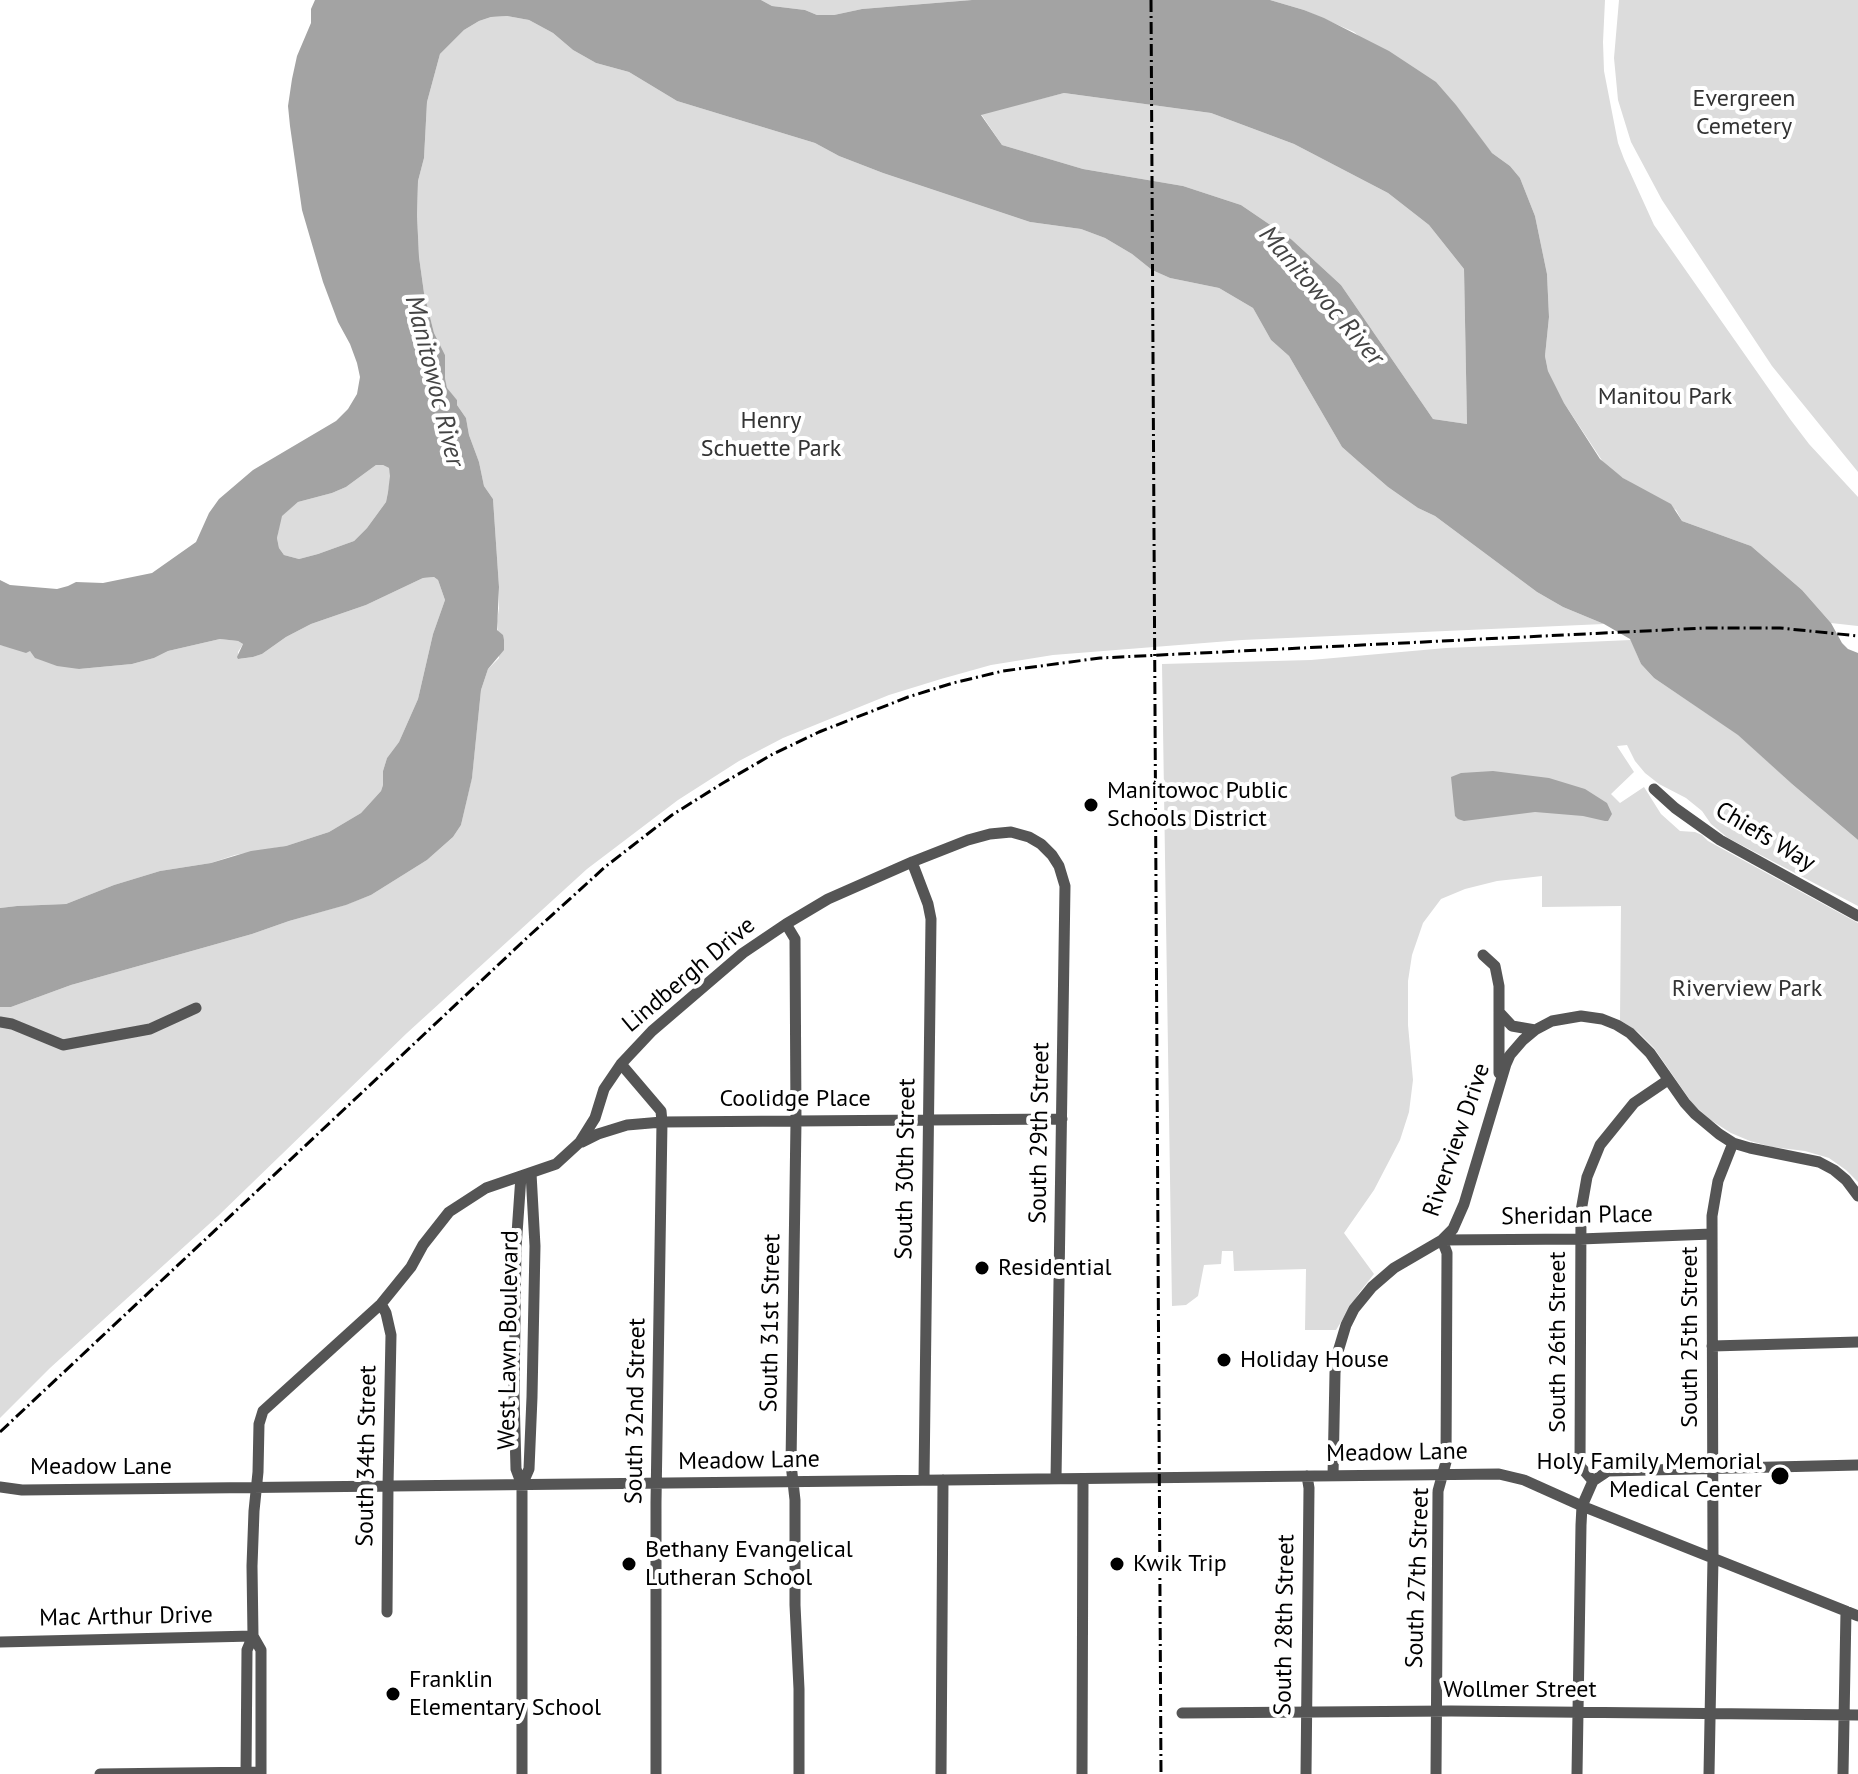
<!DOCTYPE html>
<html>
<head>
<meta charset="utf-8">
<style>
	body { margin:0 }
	canvas { display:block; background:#fff }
</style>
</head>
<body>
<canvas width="1858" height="1774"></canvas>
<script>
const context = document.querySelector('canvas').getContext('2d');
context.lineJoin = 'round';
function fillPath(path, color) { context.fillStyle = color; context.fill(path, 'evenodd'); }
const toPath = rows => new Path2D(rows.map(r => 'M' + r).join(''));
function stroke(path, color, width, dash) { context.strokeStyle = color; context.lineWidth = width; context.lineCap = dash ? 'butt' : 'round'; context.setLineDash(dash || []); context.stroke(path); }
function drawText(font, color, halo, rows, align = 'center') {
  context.font = font + ' "PT Sans",sans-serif'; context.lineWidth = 8; context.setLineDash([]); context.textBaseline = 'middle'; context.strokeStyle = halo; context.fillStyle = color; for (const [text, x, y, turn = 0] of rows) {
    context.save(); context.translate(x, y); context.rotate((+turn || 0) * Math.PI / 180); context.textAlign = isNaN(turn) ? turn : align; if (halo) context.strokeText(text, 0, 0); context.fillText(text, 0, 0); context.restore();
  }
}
fillPath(toPath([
	[761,0,972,0,862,9,834,15,817,15,805,10,772,6],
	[1270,0,1605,0,1603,42,1604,71,1618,143,1624,159,1654,225,1790,419,1809,444,1858,497,1858,626,1831,623,1802,590,1751,546,1682,521,1676,510,1623,478,1605,465,1564,403,1548,371,1545,356,1549,317,1547,274,1535,216,1520,178,1510,166,1492,153,1485,145,1354,32,1304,10],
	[1619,0,1858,0,1858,472,1772,366,1662,200,1631,142,1618,100,1614,58],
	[507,16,529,20,553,33,573,50,596,63,629,72,677,101,815,143,839,156,883,173,1030,222,1081,229,1105,238,1132,254,1152,270,1170,278,1219,288,1253,308,1271,340,1289,356,1342,447,1359,462,1388,487,1418,508,1435,516,1537,592,1563,607,1604,624,1242,640,1053,655,991,665,941,679,889,695,783,738,739,761,678,800,587,869,407,1033,218,1216,50,1368,0,1418,0,1007,11,1007,71,985,252,934,289,921,345,905,371,895,427,860,453,837,461,825,472,777,481,690,488,669,499,658,497,621,499,608,499,587,493,499,484,486,479,462,469,435,466,418,457,405,457,400,447,389,445,378,445,355,434,333,424,293,419,257,417,215,418,181,424,158,427,102,440,54,464,30,479,21,491,17],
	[1064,93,1211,113,1294,144,1388,193,1429,225,1464,269,1467,424,1433,419,1341,285,1291,239,1241,205,1183,186,1083,169,1002,145,981,114],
	[376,465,383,465,389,468,391,476,388,492,386,502,367,528,354,541,318,554,299,559,284,555,279,548,277,538,281,516,298,502,332,493,346,487],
	[434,577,438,580,445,600,433,634,418,699,399,742,387,758,383,771,383,785,381,791,361,813,329,832,286,846,235,855,211,863,160,871,114,885,66,904,17,906,0,908,0,645,30,651,79,669,132,664,154,658,168,651,220,639,238,641,243,644,238,652,239,659,253,657,262,654,286,637,311,624,366,605,423,578],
	[1631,640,1641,664,1654,678,1739,735,1792,784,1858,840,1858,906,1728,838,1711,824,1702,811,1686,798,1659,784,1645,773,1635,761,1627,745,1617,746,1634,772,1611,794,1620,803,1644,787,1661,814,1680,831,1695,832,1702,835,1708,841,1858,923,1858,1182,1846,1170,1829,1158,1805,1151,1772,1147,1750,1141,1731,1133,1709,1119,1692,1103,1654,1048,1638,1032,1620,1020,1621,906,1542,907,1542,876,1497,881,1465,889,1441,899,1423,923,1412,955,1408,981,1408,1025,1413,1080,1409,1112,1400,1140,1374,1190,1344,1233,1374,1274,1359,1293,1336,1330,1305,1330,1306,1269,1234,1271,1233,1251,1222,1251,1221,1264,1204,1265,1198,1296,1186,1305,1172,1306,1162,664,1311,660,1446,648]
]), '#dcdcdc');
fillPath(toPath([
	[315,0,761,0,772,6,805,10,817,15,834,15,862,9,972,0,1270,0,1304,10,1324,18,1389,51,1436,82,1456,105,1492,153,1510,166,1520,178,1535,216,1547,274,1549,317,1545,356,1548,371,1564,403,1600,459,1623,478,1671,504,1682,521,1751,546,1802,590,1831,623,1842,643,1848,649,1858,653,1858,840,1792,784,1738,735,1654,678,1641,664,1630,639,1604,624,1563,607,1537,592,1435,516,1418,508,1388,487,1359,462,1342,447,1289,356,1271,340,1253,308,1219,288,1170,278,1152,270,1132,254,1105,238,1081,229,1030,222,883,173,839,156,815,143,677,101,629,72,596,63,573,50,553,33,529,20,507,16,491,17,479,21,464,30,440,54,427,102,424,158,418,181,417,215,419,257,424,293,434,333,445,355,445,378,447,388,457,400,457,405,466,418,469,435,479,462,484,486,493,499,499,587,497,630,503,635,504,640,504,650,488,669,481,690,472,778,461,825,453,837,427,860,371,895,346,905,289,921,252,934,71,985,11,1007,0,1007,0,908,17,906,66,904,114,885,160,871,211,863,251,851,286,846,329,832,361,813,381,791,383,785,383,771,387,758,399,742,418,699,433,634,445,600,438,580,434,577,423,578,366,605,311,624,286,637,262,654,253,657,238,659,237,657,243,644,238,641,220,639,168,651,154,658,132,664,79,669,57,666,35,658,30,651,26,653,0,645,0,580,10,585,57,589,68,586,76,582,103,583,152,573,196,542,209,513,219,499,253,470,336,421,348,409,357,394,360,377,357,363,350,344,338,322,323,282,302,210,290,126,288,106,292,79,297,56,311,23,311,9],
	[1064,93,1211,113,1294,144,1388,193,1429,225,1464,269,1467,424,1433,419,1341,285,1291,239,1241,205,1183,186,1083,169,1002,145,981,115],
	[376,465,383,465,389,468,390,476,388,492,386,502,367,528,354,541,318,554,299,559,284,555,279,548,277,538,282,516,298,502,332,493,346,487],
	[1493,771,1549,778,1585,789,1607,803,1612,814,1608,821,1605,821,1583,816,1535,812,1464,821,1458,819,1455,816,1451,777,1461,773]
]), '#a3a3a3');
stroke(toPath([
	[1654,789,1675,808,1720,840,1858,916],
	[912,862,928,904,931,919,924,1480],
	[786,924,795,939,796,1121,791,1464,795,1500,795,1605,799,1689,799,1774],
	[1483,955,1495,966,1499,986,1499,1073],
	[1499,1012,1512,1026,1535,1030],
	[0,1022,12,1024,63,1045,150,1029,196,1008],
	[621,1064,661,1111,662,1122,656,1502,656,1774],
	[582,1142,598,1134,627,1125,662,1122,1062,1119],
	[521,1176,516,1248,514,1395,516,1469,522,1485,522,1774],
	[381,1304,386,1313,391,1335,388,1486,387,1612],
	[1712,1346,1858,1342],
	[1333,1476,1335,1373,1337,1355,1346,1325,1354,1309,1372,1287,1394,1268,1442,1240,1453,1229,1464,1204,1506,1064,1510,1055,1523,1040,1535,1030,1552,1021,1581,1016,1602,1019,1617,1025,1630,1033,1650,1053,1685,1103,1695,1114,1719,1134,1733,1143,1750,1148,1819,1162,1834,1170,1846,1180,1858,1196],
	[1593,1481,1608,1471,1858,1465],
	[522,1485,529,1469,532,1397,535,1246,531,1173],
	[0,1487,22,1490,1499,1474,1524,1480,1582,1506,1858,1616],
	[253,1636,261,1650,261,1774],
	[0,1642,253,1636],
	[1182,1713,1451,1711,1858,1715],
	[100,1774,261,1772],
	[246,1774,247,1650,253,1636,252,1566,254,1511,258,1472,259,1424,263,1411,381,1304,411,1267,423,1245,449,1212,486,1188,556,1164,580,1142,595,1118,604,1089,621,1064,652,1031,743,953,786,924,828,899,912,862,968,840,990,834,1011,832,1029,837,1041,844,1052,855,1059,866,1065,886,1056,1479],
	[941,1774,943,1480],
	[1082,1774,1083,1479],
	[1306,1774,1309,1488,1307,1476],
	[1436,1774,1438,1491,1446,1462,1447,1253,1442,1240,1580,1239,1712,1234],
	[1577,1774,1581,1525,1582,1506,1593,1481,1580,1466,1581,1211,1587,1177,1600,1145,1634,1103,1668,1080],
	[1709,1774,1713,1558,1712,1216,1718,1181,1733,1143],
	[1843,1774,1846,1611]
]), '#555', 11);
stroke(toPath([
	[1151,0,1161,1774],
	[0,1432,530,935,605,867,672,815,723,783,773,754,819,732,908,697,953,683,1003,671,1100,658,1705,628,1780,628,1858,636]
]), '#000', 3, [12, 4, 2, 4]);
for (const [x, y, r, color] of [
	[1091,805,8,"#000"],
	[982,1268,8,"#000"],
	[1224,1360,8,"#000"],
	[1780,1476,10,"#000"],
	[629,1564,8,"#000"],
	[1117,1564,8,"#000"],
	[393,1694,8,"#000"]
]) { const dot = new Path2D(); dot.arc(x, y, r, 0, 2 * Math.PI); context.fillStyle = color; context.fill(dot); stroke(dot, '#fff', 3); }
drawText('24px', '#333', '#fff', [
	["Evergreen",1744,99],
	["Cemetery",1744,127],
	["Manitou Park",1665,397],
	["Henry",771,421],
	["Schuette Park",771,449],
	["Riverview Park",1747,989]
]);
drawText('24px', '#000', '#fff', [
	["Manitowoc Public",1107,791],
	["Schools District",1107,819],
	["Residential",998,1268],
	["Holiday House",1240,1360],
	["Holy Family Memorial",1762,1462,"right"],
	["Medical Center",1762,1490,"right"],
	["Bethany Evangelical",645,1550],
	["Lutheran School",645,1578],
	["Kwik Trip",1133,1564],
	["Franklin",409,1680],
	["Elementary School",409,1708]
], 'left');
drawText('24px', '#000', '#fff', [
	["Chiefs Way",1765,837,31],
	["Lindbergh Drive",689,975,-40],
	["Coolidge Place",795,1099],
	["South 29th Street",1040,1133,-89],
	["Riverview Drive",1457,1140,-71],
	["South 30th Street",906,1169,-89],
	["Sheridan Place",1577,1216,-1],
	["South 31st Street",771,1323,-89],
	["South 25th Street",1690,1337,-90],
	["West Lawn Boulevard",509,1340,-89],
	["South 26th Street",1558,1342,-90],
	["South 32nd Street",636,1411,-89],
	["Meadow Lane",1397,1453,-1],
	["South 34th Street",367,1456,-89],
	["Meadow Lane",749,1461,-1],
	["Meadow Lane",101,1467],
	["South 27th Street",1418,1578,-88],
	["Mac Arthur Drive",126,1617,-1],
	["South 28th Street",1285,1625,-89],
	["Wollmer Street",1520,1690]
]);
drawText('italic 26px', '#444', '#fff', [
	["Manitowoc River",1321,296,49],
	["Manitowoc River",434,381,76]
]);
</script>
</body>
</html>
